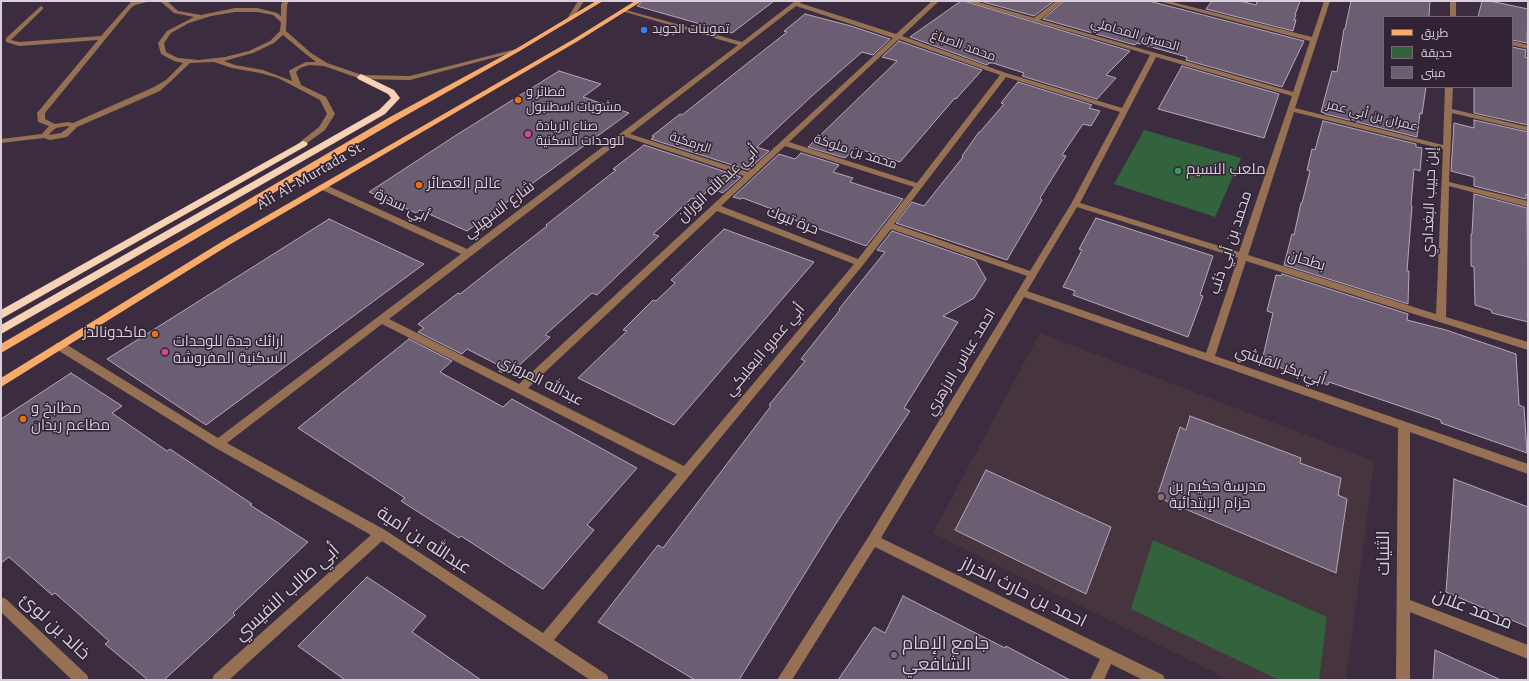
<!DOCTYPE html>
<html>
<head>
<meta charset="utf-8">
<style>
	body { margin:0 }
	#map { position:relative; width:1529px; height:681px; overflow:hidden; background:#3b2d3f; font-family:Spectral,Cairo,serif }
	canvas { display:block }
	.frame { position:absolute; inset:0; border:2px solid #d8cfdb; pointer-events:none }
	.legend { position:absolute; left:1383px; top:16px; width:130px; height:72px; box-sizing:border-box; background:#312334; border:1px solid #746877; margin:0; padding:5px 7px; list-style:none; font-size:12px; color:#d8cfdb }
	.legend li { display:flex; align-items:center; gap:8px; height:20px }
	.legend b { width:20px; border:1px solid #746877 }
</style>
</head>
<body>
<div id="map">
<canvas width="1529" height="681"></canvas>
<div class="frame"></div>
<ul class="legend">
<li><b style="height:5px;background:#f9ab6b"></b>طريق</li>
<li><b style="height:11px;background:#32633d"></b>حديقة</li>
<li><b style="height:11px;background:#6c5e72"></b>مبنى</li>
</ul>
</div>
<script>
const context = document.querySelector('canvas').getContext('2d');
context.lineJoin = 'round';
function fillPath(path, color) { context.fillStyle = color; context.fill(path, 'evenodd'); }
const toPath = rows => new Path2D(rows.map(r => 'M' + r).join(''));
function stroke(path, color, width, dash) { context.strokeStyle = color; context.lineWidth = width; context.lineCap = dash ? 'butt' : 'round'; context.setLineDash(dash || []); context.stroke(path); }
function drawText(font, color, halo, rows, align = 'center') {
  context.font = font + ' Spectral,Cairo,serif'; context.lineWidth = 3; context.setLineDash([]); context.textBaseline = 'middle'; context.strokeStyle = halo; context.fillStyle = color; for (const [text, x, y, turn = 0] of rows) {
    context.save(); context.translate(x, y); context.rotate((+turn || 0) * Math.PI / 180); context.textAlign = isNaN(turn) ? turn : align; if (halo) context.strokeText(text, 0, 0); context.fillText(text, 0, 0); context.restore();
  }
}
fillPath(toPath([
	[1040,333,1374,461,1346,680,1230,680,933,533]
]), '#46353f');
fillPath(toPath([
	[1144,130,1241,158,1215,217,1114,184],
	[1153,540,1327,617,1319,680,1279,680,1131,609]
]), '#32633d');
const building = toPath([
	[643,1,774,1,732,33,637,6,643,1],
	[961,1,964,1,1130,51,1106,75,1116,78,1097,99,1022,76,1024,73,993,63,989,63,987,65,910,37,961,1],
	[980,1,1054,1,1034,16,980,1],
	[1064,1,1149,1,1304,41,1282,87,1186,60,1187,57,1137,43,1135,45,1043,19,1064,1],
	[1212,1,1240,1,1256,5,1257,1,1300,1,1295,15,1296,15,1294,20,1296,20,1293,31,1206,9,1212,1],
	[1351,1,1430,1,1429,17,1384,17,1384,87,1426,87,1422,114,1420,113,1417,137,1325,114,1325,113,1321,112,1332,71,1337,72,1344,29,1345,29,1351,1],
	[1482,1,1490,1,1528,9,1527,43,1512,40,1512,17,1478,17,1482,1],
	[805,14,851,26,890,39,873,55,862,52,813,95,757,147,769,151,748,170,651,139,654,137,652,136,680,114,682,115,787,32,784,31,805,14],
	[899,41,982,70,956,99,955,98,900,162,856,148,845,158,808,147,897,61,882,57,899,41],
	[1512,47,1526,50,1525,57,1528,58,1528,125,1474,113,1474,87,1512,87,1512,47],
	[1182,66,1279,94,1264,138,1158,109,1182,66],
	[559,71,601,84,583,97,629,113,467,231,420,210,416,213,369,192,458,134,559,71],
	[1018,82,1092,105,1089,108,1100,111,1091,126,1083,124,1062,155,1066,156,1040,198,1042,200,1007,260,896,223,912,202,924,206,963,157,962,156,979,132,980,132,1004,104,1001,103,1018,82],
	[1474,120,1528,132,1528,195,1526,194,1526,199,1474,186,1474,177,1451,171,1454,123,1474,128,1474,120],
	[1323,121,1416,144,1416,147,1422,148,1420,171,1414,169,1411,205,1412,206,1407,271,1409,271,1408,304,1284,265,1292,234,1294,235,1301,203,1302,203,1310,171,1307,170,1312,149,1315,150,1323,121],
	[644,145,741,177,723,193,711,188,698,200,692,198,653,234,659,236,597,295,592,293,545,335,550,337,512,372,467,349,462,354,418,332,424,328,418,324,458,293,460,294,547,226,546,225,616,170,613,169,644,145],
	[801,153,839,165,833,172,853,178,850,182,903,199,866,246,775,213,777,211,743,198,740,199,733,197,779,154,795,159,801,153],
	[1474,194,1527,208,1528,322,1492,313,1491,310,1475,305,1474,267,1471,266,1471,234,1472,234,1474,194],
	[1096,218,1213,256,1200,295,1203,296,1188,337,1073,295,1075,291,1063,287,1082,250,1079,249,1096,218],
	[329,219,424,264,206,425,107,359,329,219],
	[724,229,814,262,674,425,578,378,627,331,623,330,653,300,656,301,675,283,671,280,724,229],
	[892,231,975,260,986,279,974,298,943,316,958,322,904,408,910,411,833,528,739,680,695,680,598,622,658,545,663,548,771,406,769,405,805,361,801,359,840,310,839,309,885,252,877,250,892,231],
	[1282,274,1408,314,1407,320,1446,330,1516,354,1519,405,1524,407,1527,453,1441,423,1441,420,1329,382,1328,385,1262,361,1273,313,1267,311,1276,275,1281,276,1282,274],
	[409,339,452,361,440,372,503,407,512,399,637,468,587,525,594,530,543,589,461,536,459,538,401,501,405,498,298,428,409,339],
	[71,373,122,406,112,413,167,451,170,449,252,504,250,505,308,542,233,613,235,615,164,680,148,680,105,644,109,641,55,593,52,595,9,557,1,563,1,419,71,373],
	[1190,416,1301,458,1300,463,1341,478,1338,495,1347,499,1336,573,1157,497,1180,427,1186,430,1190,416],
	[986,470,1111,527,1086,594,955,530,986,470],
	[1454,479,1528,507,1528,627,1446,592,1454,479],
	[367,577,426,616,412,632,481,680,345,680,298,646,367,577],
	[903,596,1005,648,1006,646,1070,680,838,680,874,627,885,633,903,596],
	[1435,650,1501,680,1433,680,1435,650]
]);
fillPath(building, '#6c5e72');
stroke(building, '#b6a7bd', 1);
fillPath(toPath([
	[151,1,135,5,131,8,45,113,45,119,55,124,68,122,73,123,154,87,166,80,183,63,174,61,161,54,158,43,167,31,194,17,174,13,160,1,167,1,178,11,201,15,235,8,257,8,277,13,281,16,281,5,283,1,289,1,287,5,286,31,311,53,327,63,362,75,410,76,516,49,519,51,410,80,361,79,324,66,309,65,300,68,296,72,301,85,326,97,335,114,325,130,303,146,300,146,300,142,319,127,327,114,320,100,278,78,260,73,232,68,214,62,190,63,170,82,160,91,77,127,67,137,50,140,44,138,1,143,1,139,42,134,49,126,38,122,37,113,98,40,19,46,6,42,6,38,41,6,43,7,43,9,11,40,19,42,101,36,131,2,151,1],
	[235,12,257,12,273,15,281,22,280,31,270,41,249,51,225,57,199,60,178,58,166,52,164,43,171,33,189,23,211,16,235,12],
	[283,35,307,55,316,62,306,62,290,70,289,71,292,81,263,70,235,65,224,61,253,53,274,43,283,35],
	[67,126,69,127,61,133,49,135,51,132,56,128,67,126],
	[578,1,584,1,572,20,568,20,567,19,578,1],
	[795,1,802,1,800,3,896,34,932,1,939,1,902,36,1006,73,1122,108,1150,55,965,1,975,1,1034,18,1056,1,1063,1,1040,20,1293,92,1310,41,1158,1,1168,1,1312,37,1324,1,1330,1,1295,108,1443,145,1445,87,1453,87,1452,109,1528,127,1528,131,1452,113,1449,182,1528,201,1528,207,1449,186,1446,317,1528,342,1528,350,1246,261,1215,356,1528,464,1528,474,1410,432,1410,600,1528,645,1528,659,1410,612,1410,680,1396,680,1398,428,1024,297,881,538,1163,675,1165,680,1143,680,1111,664,1104,680,1090,680,1100,659,875,547,792,680,777,680,869,536,1027,276,891,229,863,265,554,640,607,675,609,680,590,680,382,541,229,680,212,680,214,675,371,535,214,447,56,349,55,346,56,343,64,343,218,438,461,254,320,189,319,187,320,185,326,185,467,249,738,45,622,11,622,9,742,42,795,1],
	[796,6,893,38,748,172,630,134,796,6],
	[899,39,1000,75,917,183,789,142,899,39],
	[1156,57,1292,96,1239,252,1080,203,1156,57],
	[1006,77,1120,112,1071,204,1030,271,894,224,1006,77],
	[1294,112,1443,149,1436,314,1248,255,1294,112],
	[626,137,744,176,519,384,389,319,626,137],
	[785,146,914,187,858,259,721,206,785,146],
	[1077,207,1238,258,1206,353,1027,291,1077,207],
	[717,211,854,264,684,466,528,388,717,211],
	[382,324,677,474,543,633,385,530,227,443,382,324],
	[1450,1,1456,1,1456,17,1450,17,1450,1],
	[1512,41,1528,45,1528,49,1512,45,1512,41],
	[1,597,6,599,87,675,89,680,72,680,1,612,1,597]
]), '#967052');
fillPath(toPath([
	[596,1,603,1,518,52,396,121,1,353,1,344,390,117,514,50,596,1],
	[635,1,642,1,578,41,229,245,1,387,1,378,223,241,574,39,635,1]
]), '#f9ab6b');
fillPath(toPath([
	[361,74,394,90,400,98,385,114,1,334,1,325,379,110,391,98,388,94,358,79,357,77,361,74],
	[303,141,306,142,308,144,306,146,1,319,1,310,303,141]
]), '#f8d2b5');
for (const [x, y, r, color] of [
	[644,30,4,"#3f7fe0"],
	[518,100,4,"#e8710a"],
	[528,134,4,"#d1479c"],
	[1178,171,4,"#2e9e5b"],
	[419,185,4,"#e8710a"],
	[155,334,4,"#e8710a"],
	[165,352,4,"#d1479c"],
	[23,419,4,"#e8710a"],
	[1161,497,4,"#8d6e63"],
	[894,655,4,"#6b7280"]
]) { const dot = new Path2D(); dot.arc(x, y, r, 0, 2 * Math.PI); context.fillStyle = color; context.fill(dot); stroke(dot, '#312334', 1.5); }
drawText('13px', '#d8cfdb', '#312334', [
	["تموينات الجويد",652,30],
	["فطائر و",526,93],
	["مشويات اسطنبول",526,108],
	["صناع الريادة",536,127],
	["للوحدات السكنية",536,142]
], 'left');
drawText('13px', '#d8cfdb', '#312334', [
	["الحسين المحاملي",1135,36,16],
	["محمد الصباغ",963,47,20],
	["عمران بن أبي عمر",1372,117,14],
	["البرمكية",690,144,18],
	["محمد بن ملوكة",855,153,18]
]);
drawText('15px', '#d8cfdb', '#312334', [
	["ملعب النسيم",1186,171],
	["عالم العصائر",427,185],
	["ماكدونالدز",147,334,"right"],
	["ارائك جدة للوحدات",173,343],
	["السكنية المفروشة",173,360],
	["مطابخ و",31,410],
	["مطاعم ريدان",31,427],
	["مدرسة حكيم بن",1169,488],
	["حزام الإبتدائية",1169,505]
], 'left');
drawText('15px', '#d8cfdb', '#312334', [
	["Ali Al-Murtada St.",311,177,-30],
	["أبي عبدالله الوزان",719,185,-43],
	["إبن حبيب البغدادي",1431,202,-88],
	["أبي سدرة",401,207,25],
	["شارع السهيلي",500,211,-37],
	["حرة تبوك",792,222,21],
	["محمد بن أبي ذئب",1232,243,-72],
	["بطحان",1306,262,17],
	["أبي عمرو البعلبكي",766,351,-50],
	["احمد عباس الازهري",962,363,-59],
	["أبي بكر القبشي",1280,367,19],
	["عبدالله المروزي",540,382,27]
]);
drawText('18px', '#d8cfdb', '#312334', [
	["عبدالله بن أمية",423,542,33],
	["الثنيات",1385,553,-90],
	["أبي طالب النفيسي",288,594,-42],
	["احمد بن حارث الخراز",1023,594,26],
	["محمد علان",1472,611,21],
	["خالد بن لوئ",54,628,43]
]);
drawText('18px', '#d8cfdb', '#312334', [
	["جامع الإمام",902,645],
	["الشافعي",902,666]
], 'left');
</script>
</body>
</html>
